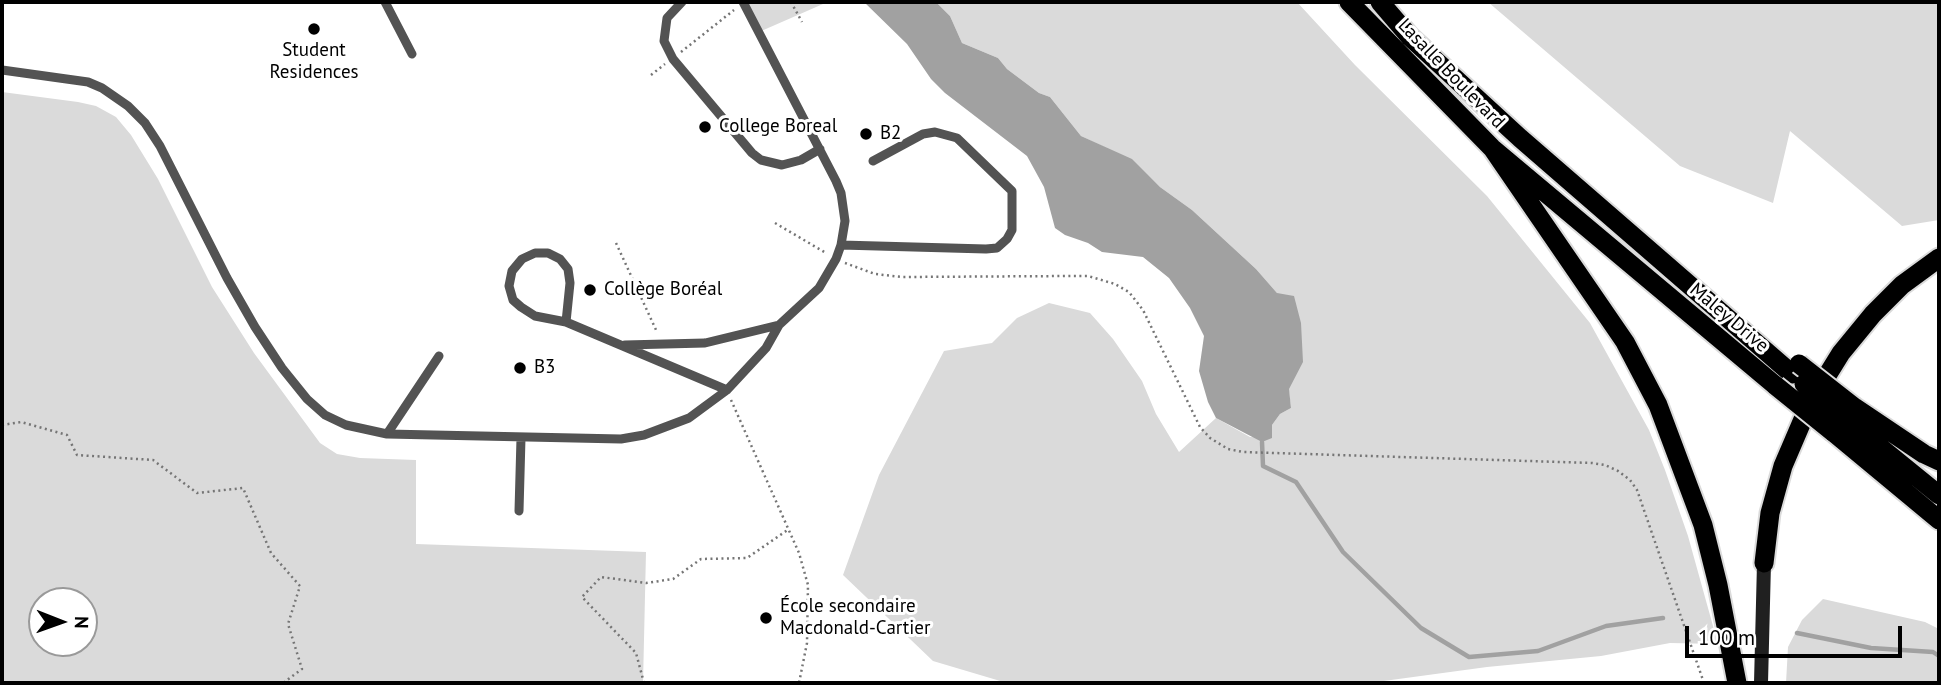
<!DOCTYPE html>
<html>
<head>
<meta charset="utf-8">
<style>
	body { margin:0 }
	#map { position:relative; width:1941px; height:685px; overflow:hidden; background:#fff; font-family:"PT Sans",sans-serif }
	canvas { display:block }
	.frame { position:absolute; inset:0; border:4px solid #000; pointer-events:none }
	.north { position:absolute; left:28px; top:587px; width:70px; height:70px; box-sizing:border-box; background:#fff; border:2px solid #999; border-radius:50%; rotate:91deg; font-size:19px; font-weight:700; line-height:28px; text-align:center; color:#000 }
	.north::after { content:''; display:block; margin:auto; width:24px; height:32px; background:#000; clip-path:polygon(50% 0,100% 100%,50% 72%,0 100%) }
	.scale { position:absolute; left:1685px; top:626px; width:217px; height:32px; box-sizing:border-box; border:4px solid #000; border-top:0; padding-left:9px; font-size:21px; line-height:24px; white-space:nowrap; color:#000; -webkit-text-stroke:5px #fff; paint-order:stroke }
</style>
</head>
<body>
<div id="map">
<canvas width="1941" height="685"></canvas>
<div class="frame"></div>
<div class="north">N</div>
<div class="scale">100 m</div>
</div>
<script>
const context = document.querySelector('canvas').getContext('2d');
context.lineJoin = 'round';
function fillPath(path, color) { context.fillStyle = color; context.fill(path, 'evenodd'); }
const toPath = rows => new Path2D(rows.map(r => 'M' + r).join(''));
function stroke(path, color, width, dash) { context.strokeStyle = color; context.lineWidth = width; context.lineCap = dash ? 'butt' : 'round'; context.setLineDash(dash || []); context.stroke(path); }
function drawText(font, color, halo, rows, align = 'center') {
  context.font = font + ' "PT Sans",sans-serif'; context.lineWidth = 6; context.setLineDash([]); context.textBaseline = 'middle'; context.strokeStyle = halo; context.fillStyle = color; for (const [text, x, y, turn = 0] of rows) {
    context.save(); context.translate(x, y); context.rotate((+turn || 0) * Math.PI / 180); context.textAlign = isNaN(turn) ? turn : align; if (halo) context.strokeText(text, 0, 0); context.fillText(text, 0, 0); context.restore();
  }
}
fillPath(toPath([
	[743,2,824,2,823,4,759,32],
	[936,2,1297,2,1355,65,1487,196,1590,323,1649,430,1665,470,1688,536,1718,644,1670,643,1601,656,1487,667,1369,683,1007,683,933,661,843,575,879,475,944,351,992,343,1017,318,1049,303,1090,313,1113,339,1142,381,1156,414,1179,452,1216,418,1250,437,1272,438,1272,425,1280,414,1291,408,1277,293,1256,269,1192,210,1160,187,1132,160,1081,136,1050,97,1039,93,1007,69,998,58,962,43,950,16],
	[1488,2,1939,2,1939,220,1902,226,1790,131,1773,203,1680,166],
	[2,92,78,102,96,106,116,117,131,135,158,179,212,287,254,353,320,443,337,454,360,458,416,460,416,544,646,552,643,683,2,683],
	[42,601,84,601,84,643,42,643],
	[1823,599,1925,622,1939,629,1939,683,1786,683,1788,647,1802,620]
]), '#dadada');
fillPath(toPath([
	[864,2,936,2,950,16,962,43,998,58,1007,69,1039,93,1050,97,1081,136,1132,159,1160,187,1192,210,1256,269,1277,293,1294,296,1301,323,1303,362,1289,389,1291,408,1280,414,1272,425,1272,438,1262,442,1216,418,1208,402,1199,371,1204,336,1190,308,1169,278,1143,257,1102,252,1088,243,1065,235,1055,228,1044,187,1027,156,945,93,931,79,907,44]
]), '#a1a1a1');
stroke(toPath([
	[1262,442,1263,466,1296,482,1343,552,1421,628,1469,657,1538,651,1606,626,1663,618],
	[1797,633,1871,648,1933,652,1939,656]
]), '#a1a1a1', 4.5);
const trunk = toPath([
	[1349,2,1492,148,1776,386],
	[1380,2,1410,37,1520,138,1792,374],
	[1492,148,1625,342,1658,405,1703,525,1718,585,1737,683],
	[1854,407,1924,454,1939,461],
	[1843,417,1939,495],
	[1833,432,1939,520],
	[1764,563,1770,513,1783,466,1810,403,1841,353,1873,314,1902,285,1939,258]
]);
stroke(trunk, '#dbdbdb', 23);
stroke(toPath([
	[791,2,802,22],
	[681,52,734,10],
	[651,75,665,64],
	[775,223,826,253],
	[616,243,657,332],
	[845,263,875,274,902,277,1071,276,1088,276,1115,284,1129,292,1143,310,1200,427,1210,438,1228,449,1243,452,1592,463,1605,465,1618,471,1630,480,1637,490,1704,683],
	[731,400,799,553,808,585,807,643,799,683],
	[2,425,21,422,67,435,77,455,153,460,197,493,243,488,271,553,300,586,288,624,302,669,283,683],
	[644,683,636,653,582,597,601,577,646,583,673,579,701,559,747,558,789,529]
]), '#757575', 2.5, [2, 3.5]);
stroke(toPath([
	[385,2,412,54],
	[682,2,667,18,664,41,673,59,752,153,761,160,782,165,801,160,820,149],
	[2,70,88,82,102,88,128,106,145,123,160,146,227,278,255,327,282,368,307,399,325,415,346,425,387,434,621,439,644,435,689,418,727,390,766,348,779,325,819,288,836,259,841,245,845,221,841,193,836,181,743,2],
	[841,245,986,249,997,248,1007,239,1012,230,1012,191,957,138,935,132,923,134,873,161],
	[566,322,570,283,568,269,560,259,548,253,535,253,522,259,512,271,509,286,513,300,521,307,535,316,566,322,727,390],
	[625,345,705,343,779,325],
	[387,434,439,356],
	[519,511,521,438]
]), '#535353', 9);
stroke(toPath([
	[1761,683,1764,563]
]), '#202020', 14);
stroke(trunk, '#000', 19);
const trunkBridge = toPath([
	[1799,364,1854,407],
	[1804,384,1843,417],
	[1776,386,1833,432]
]);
stroke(trunkBridge, '#dbdbdb', 23, []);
stroke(trunkBridge, '#000', 19);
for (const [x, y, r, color] of [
	[314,29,7,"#000"],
	[705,127,7,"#000"],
	[866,134,7,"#000"],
	[590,290,7,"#000"],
	[520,368,7,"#000"],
	[766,618,7,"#000"]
]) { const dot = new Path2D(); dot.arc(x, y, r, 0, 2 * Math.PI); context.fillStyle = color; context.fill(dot); stroke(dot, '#fff', 2.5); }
drawText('19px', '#000', '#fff', [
	["Student",314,51,"center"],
	["Residences",314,73,"center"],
	["College Boreal",719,127],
	["B2",880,134],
	["Collège Boréal",604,290],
	["B3",534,368],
	["École secondaire",780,607],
	["Macdonald-Cartier",780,629]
], 'left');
drawText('19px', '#000', '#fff', [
	["Lasalle Boulevard",1451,74,46],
	["Maley Drive",1729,318,40]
]);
</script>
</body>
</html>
